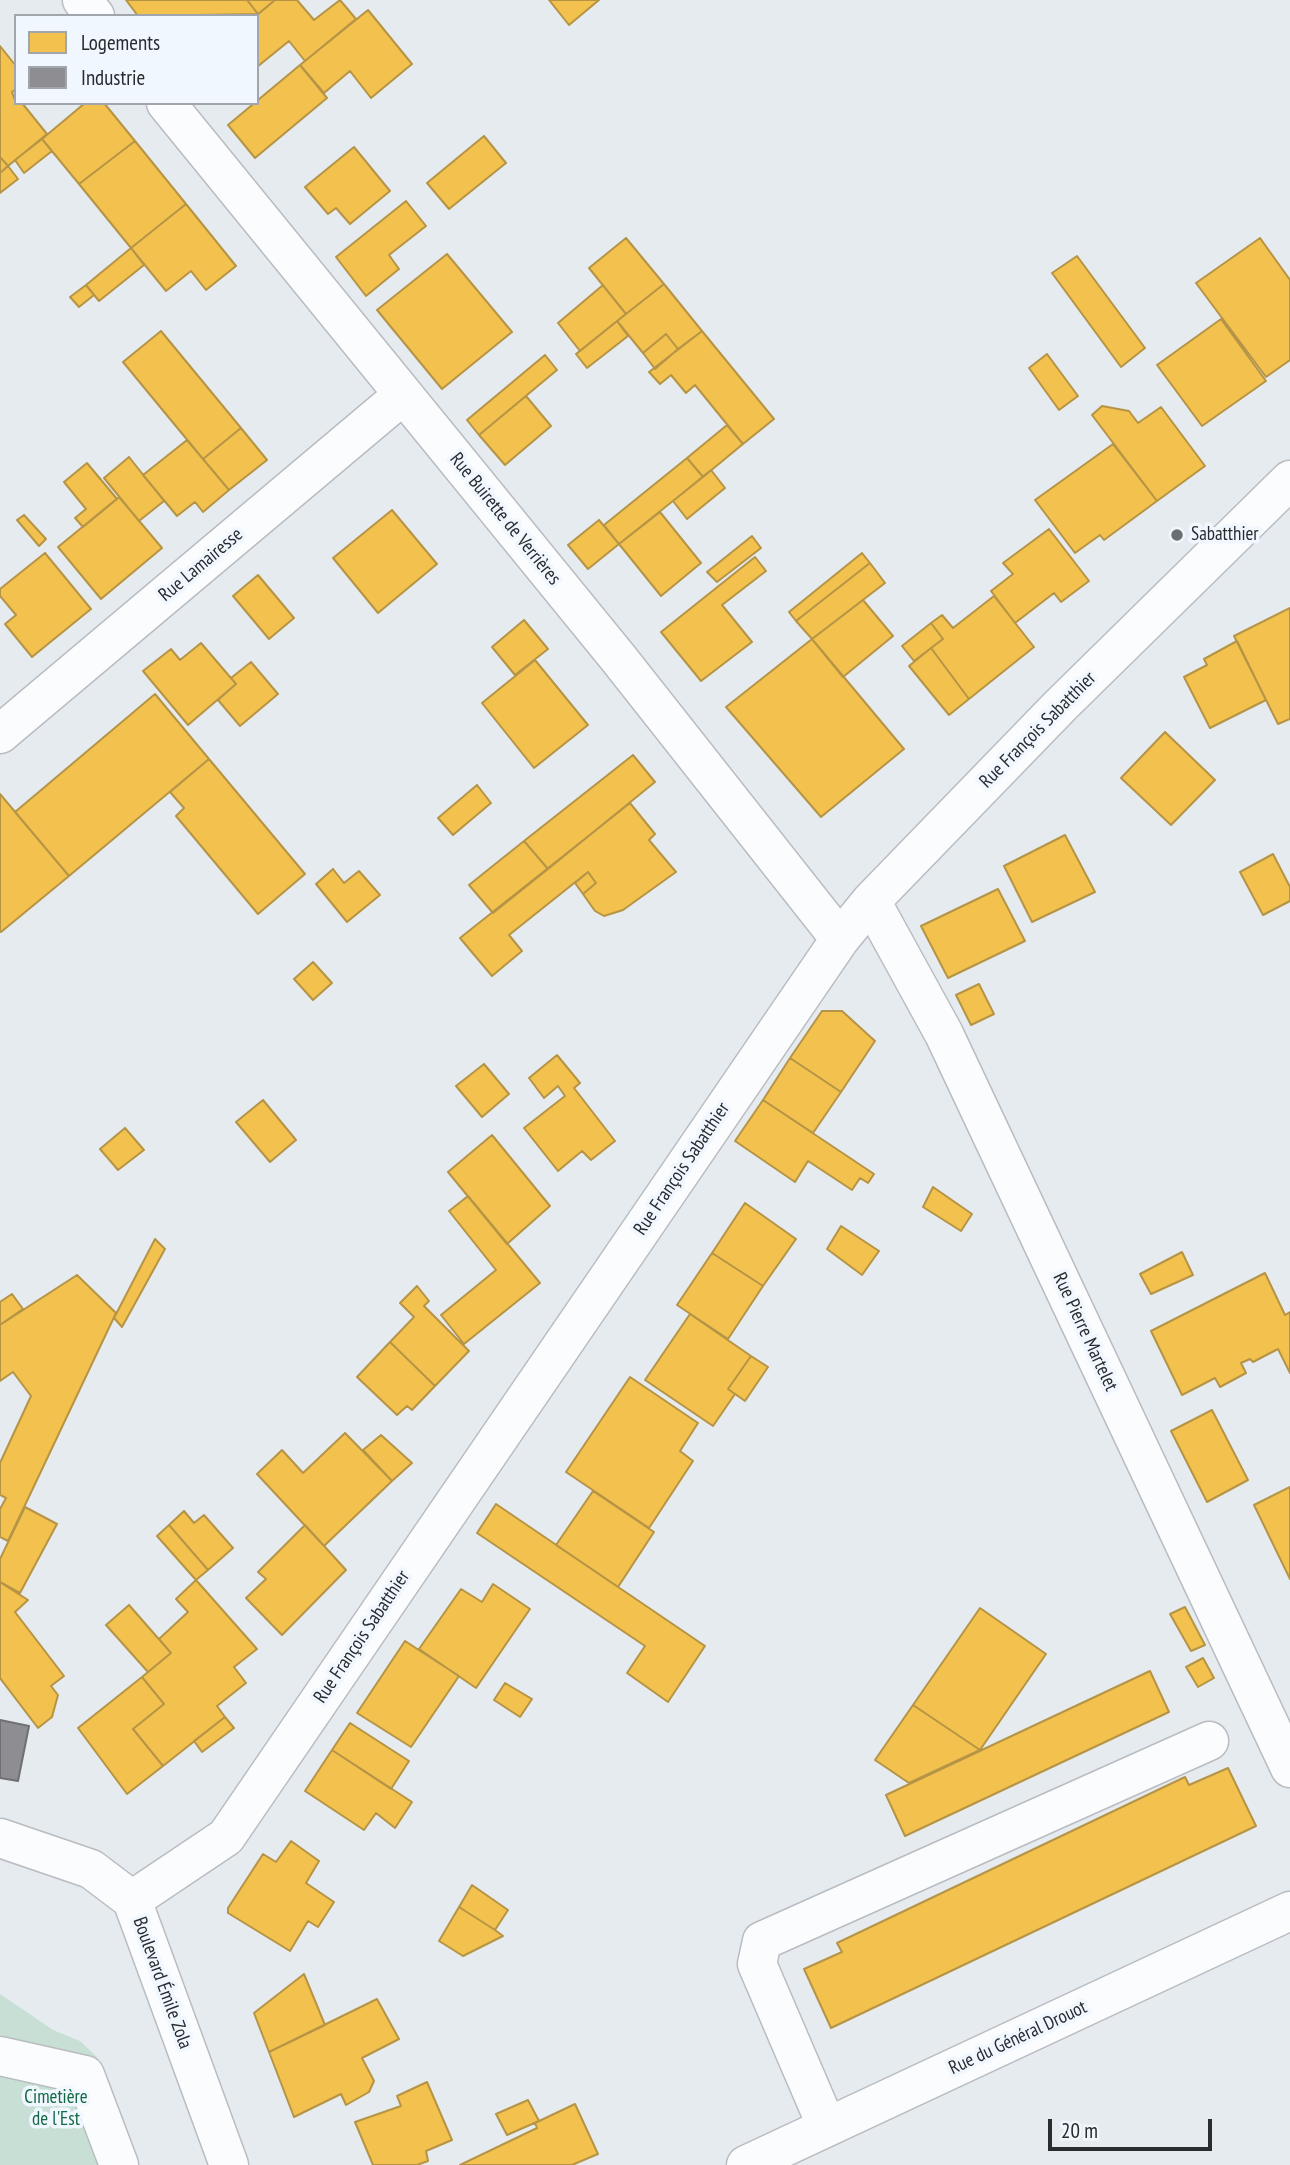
<!DOCTYPE html>
<html>
<head>
<meta charset="utf-8">
<style>
	body { margin:0 }
	#map { position:relative; width:1290px; height:2165px; overflow:hidden; background:#e6ebf0; font-family:"PT Sans Narrow",sans-serif }
	canvas { display:block }
	.legend { position:absolute; left:14px; top:14px; width:245px; height:91px; box-sizing:border-box; background:#f1f7ff; border:2px solid #a1a6ac; margin:0; padding:9px 12px; list-style:none; font-size:21px; color:#292c2f }
	.legend li { display:flex; align-items:center; gap:14px; height:35px }
	.legend b { width:35px; border:2px solid #a1a6ac }
	.scale { position:absolute; left:1048px; top:2119px; width:164px; height:32px; box-sizing:border-box; border:4px solid #292c2f; border-top:0; padding-left:9px; font-size:21px; line-height:24px; white-space:nowrap; color:#292c2f; -webkit-text-stroke:5px #f1f7ff; paint-order:stroke }
</style>
</head>
<body>
<div id="map">
<canvas width="1290" height="2165"></canvas>
<ul class="legend">
<li><b style="height:19px;background:#f2c14e"></b>Logements</li>
<li><b style="height:19px;background:#8d8d92"></b>Industrie</li>
</ul>
<div class="scale">20 m</div>
</div>
<script>
const context = document.querySelector('canvas').getContext('2d');
context.lineJoin = 'round';
function fillPath(path, color) { context.fillStyle = color; context.fill(path, 'evenodd'); }
const toPath = rows => new Path2D(rows.map(r => 'M' + r).join(''));
function stroke(path, color, width, dash) { context.strokeStyle = color; context.lineWidth = width; context.lineCap = dash ? 'butt' : 'round'; context.setLineDash(dash || []); context.stroke(path); }
function drawText(font, color, halo, rows, align = 'center') {
  context.font = font + ' "PT Sans Narrow",sans-serif'; context.lineWidth = 7; context.setLineDash([]); context.textBaseline = 'middle'; context.strokeStyle = halo; context.fillStyle = color; for (const [text, x, y, turn = 0] of rows) {
    context.save(); context.translate(x, y); context.rotate((+turn || 0) * Math.PI / 180); context.textAlign = isNaN(turn) ? turn : align; if (halo) context.strokeText(text, 0, 0); context.fillText(text, 0, 0); context.restore();
  }
}
fillPath(toPath([
	[0,1994,53,2030,80,2041,97,2057,139,2165,0,2165]
]), '#c7dfd4');
const homes = toPath([
	[126,0,247,0,258,14,138,16,126,0],
	[247,0,275,0,258,14,247,0],
	[275,0,297,0,314,20,340,0,356,19,305,61,289,41,257,67,256,16,275,0],
	[549,0,599,0,569,25,549,0],
	[368,10,412,64,371,98,350,71,324,93,300,65,368,10],
	[0,46,16,66,16,89,12,92,16,103,22,103,47,134,8,166,0,157,0,46],
	[300,65,327,98,255,158,228,125,300,65],
	[85,103,104,103,135,141,79,184,42,139,85,103],
	[484,136,506,163,449,209,427,183,484,136],
	[42,139,52,151,24,173,15,160,42,139],
	[135,141,186,204,131,248,79,184,135,141],
	[354,147,390,191,350,224,336,208,328,214,305,187,354,147],
	[0,157,8,166,0,173,0,157],
	[8,166,18,179,0,193,0,173,8,166],
	[406,201,426,226,389,255,399,269,366,296,336,257,406,201],
	[186,204,236,266,206,290,191,271,166,291,131,248,186,204],
	[626,238,664,284,626,314,589,268,626,238],
	[1260,238,1290,280,1290,360,1266,377,1196,283,1260,238],
	[131,248,144,265,99,301,86,285,131,248],
	[447,254,512,332,442,389,377,310,447,254],
	[1077,256,1145,348,1121,367,1052,273,1077,256],
	[664,284,702,331,678,349,666,334,643,353,617,321,664,284],
	[86,285,94,295,79,307,70,297,86,285],
	[603,285,626,314,580,351,558,323,603,285],
	[1221,319,1266,381,1202,426,1157,365,1221,319],
	[617,321,628,336,587,368,576,354,617,321],
	[161,331,241,428,203,459,123,362,161,331],
	[702,331,774,419,743,444,695,385,686,393,671,375,660,384,649,372,702,331],
	[666,334,678,349,655,369,643,353,666,334],
	[1047,354,1078,396,1059,410,1029,368,1047,354],
	[545,355,557,370,479,435,467,420,545,355],
	[526,396,551,426,505,465,479,435,526,396],
	[1102,406,1129,411,1138,423,1161,407,1205,466,1157,501,1092,415,1102,406],
	[727,425,743,444,703,477,687,458,727,425],
	[241,428,267,460,229,490,203,459,241,428],
	[187,440,229,490,203,512,195,502,177,516,143,475,187,440],
	[1113,444,1157,501,1104,540,1100,535,1075,553,1035,500,1113,444],
	[129,457,164,501,139,521,104,478,129,457],
	[687,458,703,477,619,544,604,525,687,458],
	[87,463,117,499,83,527,75,518,86,509,64,482,87,463],
	[711,470,725,488,687,519,673,501,711,470],
	[119,497,162,548,101,599,58,547,119,497],
	[392,510,437,564,378,613,333,558,392,510],
	[660,512,701,563,661,596,619,544,660,512],
	[24,515,46,539,39,546,17,520,24,515],
	[599,520,619,544,588,569,568,545,599,520],
	[1049,529,1089,581,1061,602,1054,593,1015,623,991,591,1013,574,1003,563,1049,529],
	[752,536,761,548,717,582,707,572,752,536],
	[45,553,91,609,32,657,5,624,16,615,0,596,0,589,45,553],
	[862,553,870,563,796,621,789,612,862,553],
	[755,557,766,571,722,605,752,642,701,681,661,632,755,557],
	[870,563,885,583,812,639,796,621,870,563],
	[258,575,294,618,269,639,233,596,258,575],
	[994,596,1034,647,969,699,931,648,943,639,931,623,942,615,953,628,994,596],
	[863,600,893,636,843,677,812,639,863,600],
	[1290,608,1290,719,1278,724,1234,636,1290,608],
	[524,620,548,649,515,675,492,647,524,620],
	[931,623,943,639,914,661,902,646,931,623],
	[812,639,904,749,821,817,726,707,812,639],
	[1237,641,1266,700,1210,728,1184,677,1207,665,1204,659,1237,641],
	[201,643,236,684,188,725,143,671,171,649,180,660,201,643],
	[931,648,969,699,949,715,909,666,931,648],
	[535,660,588,725,534,768,482,703,535,660],
	[251,662,278,694,240,726,218,700,236,684,231,678,251,662],
	[155,694,209,759,69,876,15,812,155,694],
	[1165,732,1215,780,1171,825,1121,778,1165,732],
	[633,755,655,782,548,869,524,841,633,755],
	[209,759,305,874,258,914,176,816,184,808,170,792,209,759],
	[477,785,491,803,453,835,438,818,477,785],
	[0,794,69,876,1,932,0,931,0,794],
	[630,803,655,834,649,840,676,872,623,910,604,916,595,911,583,894,596,883,588,872,509,935,522,951,492,976,460,938,630,803],
	[1065,835,1095,892,1032,922,1004,866,1065,835],
	[524,841,548,869,493,913,469,885,524,841],
	[1273,854,1290,887,1290,901,1263,915,1240,872,1273,854],
	[333,869,344,883,359,871,380,895,347,922,316,884,333,869],
	[588,872,596,883,583,894,575,883,588,872],
	[998,889,1025,941,948,978,921,926,998,889],
	[313,962,332,983,313,1000,294,979,313,962],
	[979,984,994,1014,971,1025,956,995,979,984],
	[822,1011,842,1011,875,1041,841,1092,790,1058,822,1011],
	[557,1055,580,1083,574,1088,615,1141,591,1160,582,1151,558,1171,524,1128,565,1096,558,1086,544,1098,529,1078,557,1055],
	[790,1058,841,1092,813,1133,763,1100,790,1058],
	[484,1064,509,1094,482,1117,456,1086,484,1064],
	[263,1100,296,1140,270,1162,236,1122,263,1100],
	[763,1100,874,1174,868,1183,860,1178,852,1190,808,1161,795,1182,735,1141,763,1100],
	[125,1128,144,1150,118,1170,100,1149,125,1128],
	[492,1135,550,1206,507,1244,448,1172,492,1135],
	[933,1187,972,1214,961,1231,923,1207,933,1187],
	[468,1196,540,1283,464,1344,441,1315,496,1270,449,1211,468,1196],
	[745,1203,796,1239,763,1286,712,1253,745,1203],
	[841,1226,879,1251,862,1275,827,1249,841,1226],
	[155,1239,165,1249,122,1327,114,1318,155,1239],
	[1182,1252,1193,1275,1151,1294,1140,1274,1182,1252],
	[712,1253,763,1286,728,1339,677,1305,712,1253],
	[1265,1273,1285,1315,1290,1312,1290,1373,1278,1349,1253,1362,1250,1359,1241,1363,1246,1373,1220,1387,1215,1378,1182,1395,1151,1331,1265,1273],
	[77,1275,116,1313,8,1541,0,1537,0,1509,6,1498,0,1495,0,1463,31,1396,13,1372,0,1381,0,1325,77,1275],
	[417,1286,429,1301,424,1306,469,1351,435,1386,390,1342,414,1317,400,1303,417,1286],
	[12,1294,23,1309,0,1325,0,1302,12,1294],
	[690,1314,751,1356,728,1389,735,1394,713,1426,645,1380,690,1314],
	[390,1342,435,1386,412,1410,407,1406,397,1415,357,1377,390,1342],
	[751,1356,768,1367,745,1401,728,1389,751,1356],
	[630,1377,698,1423,680,1451,693,1461,649,1528,566,1472,630,1377],
	[1212,1410,1248,1480,1207,1502,1171,1431,1212,1410],
	[345,1433,392,1481,324,1546,257,1474,282,1450,303,1473,345,1433],
	[381,1435,412,1463,392,1481,363,1450,381,1435],
	[1290,1487,1290,1579,1254,1505,1290,1487],
	[593,1491,654,1532,618,1587,556,1545,593,1491],
	[496,1504,705,1646,668,1702,627,1673,645,1646,477,1533,496,1504],
	[25,1507,57,1524,20,1593,0,1582,0,1559,25,1507],
	[184,1511,194,1523,204,1515,233,1548,208,1570,169,1525,184,1511],
	[169,1525,208,1570,196,1580,157,1536,169,1525],
	[305,1525,346,1570,282,1635,246,1598,266,1579,258,1572,305,1525],
	[196,1580,257,1649,234,1667,246,1683,217,1706,225,1717,163,1766,133,1729,164,1704,142,1677,171,1653,159,1639,188,1612,176,1599,196,1580],
	[0,1582,28,1600,15,1612,64,1676,51,1686,58,1695,52,1717,38,1728,0,1678,0,1582],
	[493,1584,530,1609,476,1688,419,1649,461,1589,482,1602,493,1584],
	[129,1605,171,1653,148,1672,106,1625,129,1605],
	[1185,1607,1205,1645,1191,1651,1170,1614,1185,1607],
	[980,1608,1046,1654,980,1750,913,1705,980,1608],
	[405,1641,459,1676,411,1747,357,1713,405,1641],
	[1203,1658,1214,1678,1198,1687,1186,1667,1203,1658],
	[1150,1671,1169,1712,905,1836,886,1795,1150,1671],
	[142,1677,164,1704,133,1729,163,1766,127,1794,78,1728,142,1677],
	[505,1683,532,1699,520,1717,494,1700,505,1683],
	[913,1705,980,1750,909,1783,875,1760,913,1705],
	[225,1717,234,1728,202,1752,194,1741,225,1717],
	[350,1723,409,1761,391,1789,332,1750,350,1723],
	[332,1750,412,1802,395,1828,376,1813,364,1830,305,1791,332,1750],
	[1228,1768,1256,1826,831,2028,804,1969,842,1952,837,1943,1185,1777,1189,1785,1228,1768],
	[291,1841,319,1861,306,1883,334,1902,318,1927,308,1921,290,1951,228,1913,228,1908,263,1854,276,1862,291,1841],
	[472,1885,508,1910,495,1930,459,1907,472,1885],
	[459,1907,495,1930,503,1936,463,1956,439,1941,459,1907],
	[304,1974,325,2025,269,2052,254,2013,304,1974],
	[377,1999,399,2039,362,2058,374,2081,369,2092,346,2105,341,2094,294,2117,269,2052,377,1999],
	[427,2082,452,2140,426,2151,428,2161,417,2165,373,2165,355,2122,401,2106,397,2096,427,2082],
	[528,2100,539,2121,507,2135,496,2114,528,2100],
	[575,2104,598,2154,572,2165,460,2165,537,2128,535,2123,575,2104]
]);
fillPath(homes, '#f2c14e');
stroke(homes, '#b69445', 2);
const industry = toPath([
	[0,1720,29,1726,18,1781,0,1778,0,1720]
]);
fillPath(industry, '#8d8d92');
stroke(industry, '#6f7074', 2);
const minor = toPath([
	[82,0,95,16],
	[166,103,619,659,840,939],
	[0,734,403,395],
	[871,901,944,1034,1290,1768],
	[0,1838,91,1869,132,1900,229,2165],
	[132,1900,226,1837,840,939,871,901,1060,706,1290,480],
	[0,2056,85,2075,119,2165],
	[827,2127,757,1964,762,1941,1209,1741],
	[746,2165,1290,1911]
]);
stroke(minor, '#b9bcc0', 41);
stroke(minor, '#fbfcfd', 38);
for (const [x, y, r, color] of [
	[1177,535,7,"#6b6f73"]
]) { const dot = new Path2D(); dot.arc(x, y, r, 0, 2 * Math.PI); context.fillStyle = color; context.fill(dot); stroke(dot, '#f1f7ff', 2.5); }
drawText('19px', '#292c2f', '#f1f7ff', [
	["Rue Buirette de Verrières",505,519,51],
	["Rue Lamairesse",201,565,-40],
	["Rue François Sabatthier",1038,730,-45],
	["Rue François Sabatthier",682,1169,-56],
	["Rue Pierre Martelet",1085,1332,65],
	["Rue François Sabatthier",362,1637,-56],
	["Boulevard Émile Zola",162,1983,70],
	["Rue du Général Drouot",1018,2038,-25]
]);
drawText('19px', '#292c2f', '#f1f7ff', [
	["Sabatthier",1191,535]
], 'left');
drawText('19px', '#146844', '#f1f7ff', [
	["Cimetière",56,2098],
	["de l'Est",56,2120]
]);
</script>
</body>
</html>
